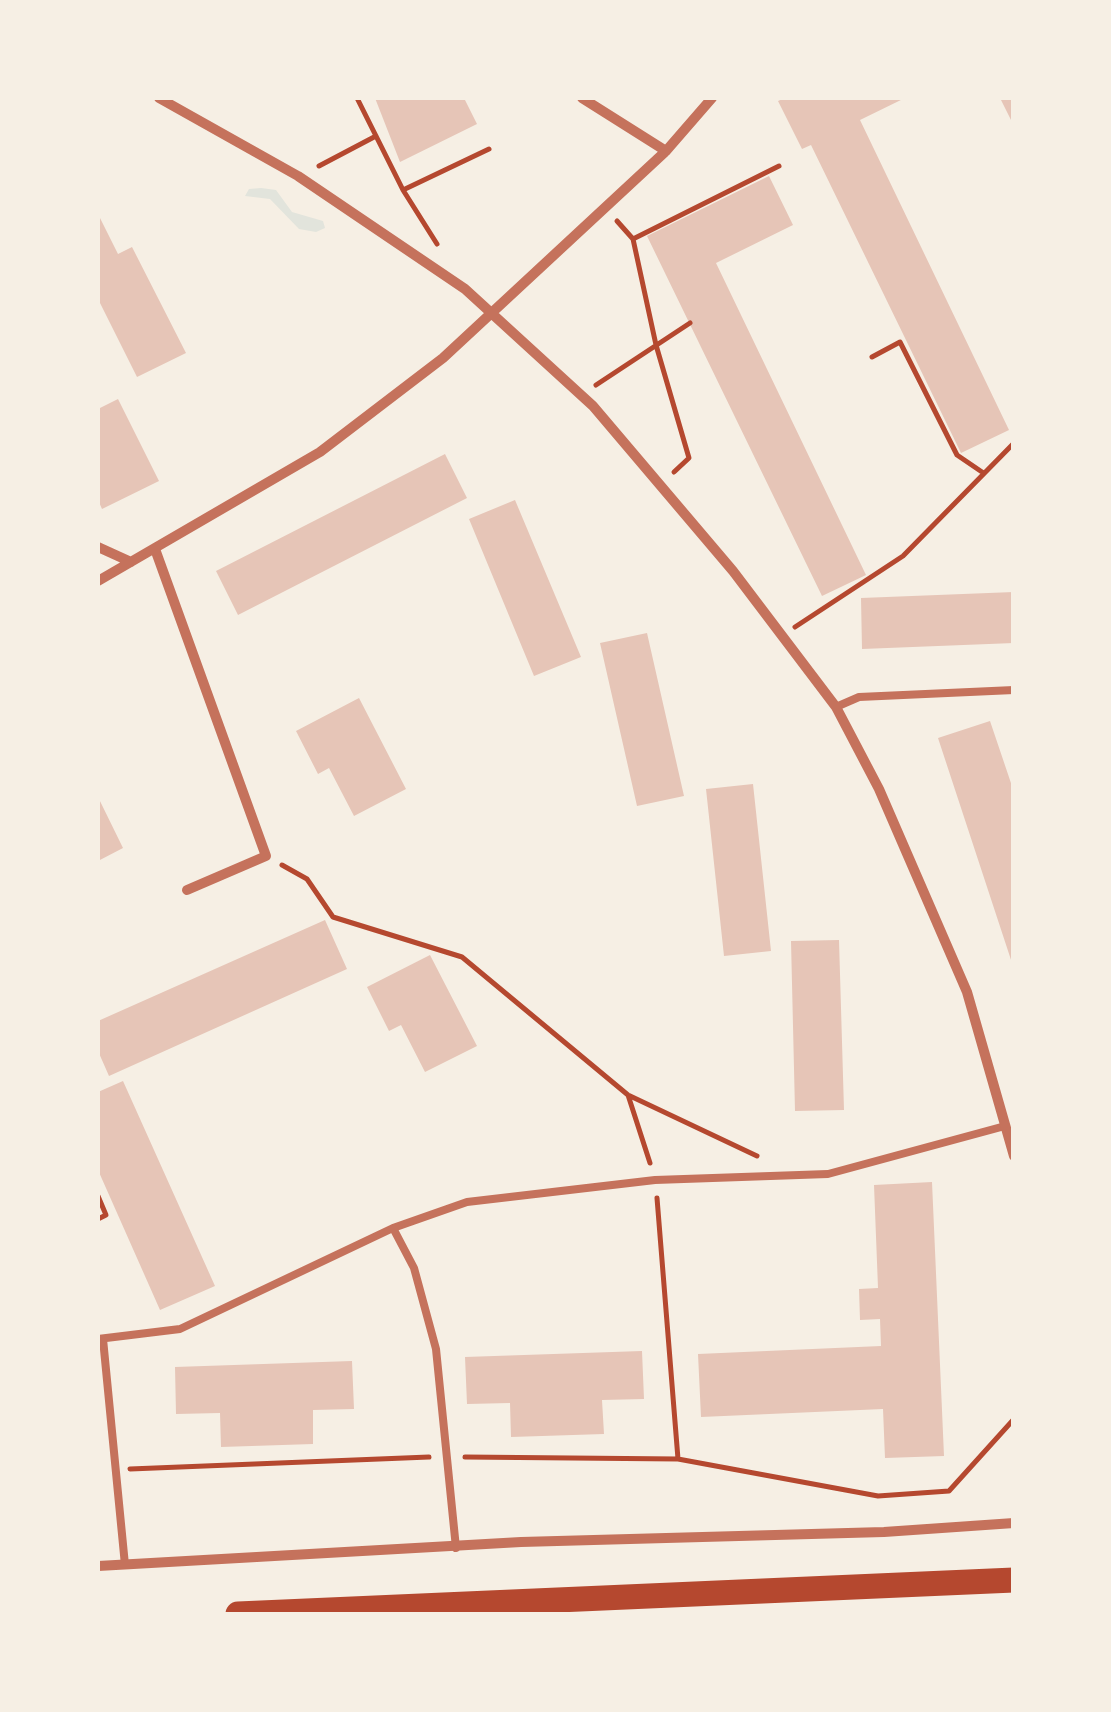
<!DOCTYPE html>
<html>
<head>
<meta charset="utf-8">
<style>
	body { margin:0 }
	#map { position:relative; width:1111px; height:1712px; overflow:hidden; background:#f6efe4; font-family:Arial,sans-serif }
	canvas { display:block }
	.frame { position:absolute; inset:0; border:100px solid #f6efe4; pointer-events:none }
</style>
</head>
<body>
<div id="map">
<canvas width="1111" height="1712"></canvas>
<div class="frame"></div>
</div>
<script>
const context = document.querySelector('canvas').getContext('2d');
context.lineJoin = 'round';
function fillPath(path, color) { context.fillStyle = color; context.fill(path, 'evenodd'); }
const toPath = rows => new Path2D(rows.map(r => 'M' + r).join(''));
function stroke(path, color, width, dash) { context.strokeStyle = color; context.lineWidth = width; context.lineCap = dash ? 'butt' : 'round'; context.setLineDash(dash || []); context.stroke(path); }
fillPath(toPath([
	[261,188,276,190,292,212,323,221,325,228,316,232,299,229,270,199,245,196,249,189]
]), '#e2e4dc');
fillPath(toPath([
	[375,98,464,98,477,124,400,162],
	[785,98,905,98,860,120,1009,430,961,453,811,145,802,149,778,101],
	[1000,98,1014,98,1014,126],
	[769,176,793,225,716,263,866,575,822,596,647,236],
	[98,214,118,254,132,247,186,353,137,377,98,299],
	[118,399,159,481,102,509,98,500,98,409],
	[445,454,467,498,238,615,216,571],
	[515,500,581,657,534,676,469,519],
	[1014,592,1014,643,862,649,861,598],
	[647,633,684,796,637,806,600,643],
	[359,698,406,789,354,816,329,768,318,774,296,731],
	[990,721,1014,792,1013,966,938,738],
	[753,784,771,951,724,956,706,789],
	[98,797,123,848,98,861],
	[325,920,347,969,109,1076,98,1051,98,1021],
	[839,940,844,1110,795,1111,791,941],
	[430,955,477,1046,425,1072,401,1025,389,1031,367,987],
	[123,1081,215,1286,160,1310,98,1170,98,1092],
	[932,1182,944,1456,885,1458,883,1409,701,1417,698,1354,881,1346,880,1319,860,1320,859,1289,878,1288,874,1185],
	[642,1351,644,1399,602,1400,604,1434,511,1437,510,1403,467,1404,465,1357],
	[352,1361,354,1409,313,1410,313,1444,221,1447,220,1413,176,1414,175,1367]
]), '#e6c5b7');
stroke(toPath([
	[357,98,403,190,437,244],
	[319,166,376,136],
	[403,190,489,149],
	[617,221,633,239,779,166],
	[633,239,656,345,689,458,674,472],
	[872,357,900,342,957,455,982,472],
	[596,385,690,323],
	[795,627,903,556,1014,443],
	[282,865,307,879,333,917,462,957,628,1095,757,1156],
	[628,1095,650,1163],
	[98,1196,106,1215,98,1219],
	[657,1198,678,1459],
	[465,1457,678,1459,878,1496,949,1491,1014,1419],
	[130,1469,429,1457]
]), '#b5482f', 5);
stroke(toPath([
	[836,707,859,697,1014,690],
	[393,1228,414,1268,436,1349,456,1548],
	[98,1339,180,1329,393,1228,467,1202,655,1180,828,1174,1005,1126],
	[103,1339,125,1565]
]), '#c5725c', 8);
stroke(toPath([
	[159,98,298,176,465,289,593,406,733,571,836,707,879,789,967,992,1014,1156],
	[582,98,666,151],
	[98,547,131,562],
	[155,549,266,856,187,890],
	[98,581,320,452,443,358,666,151,712,98],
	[98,1566,521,1542,884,1532,1014,1523]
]), '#c5725c', 10);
stroke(toPath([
	[238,1614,1014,1580]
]), '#b5482f', 25);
</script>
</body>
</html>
